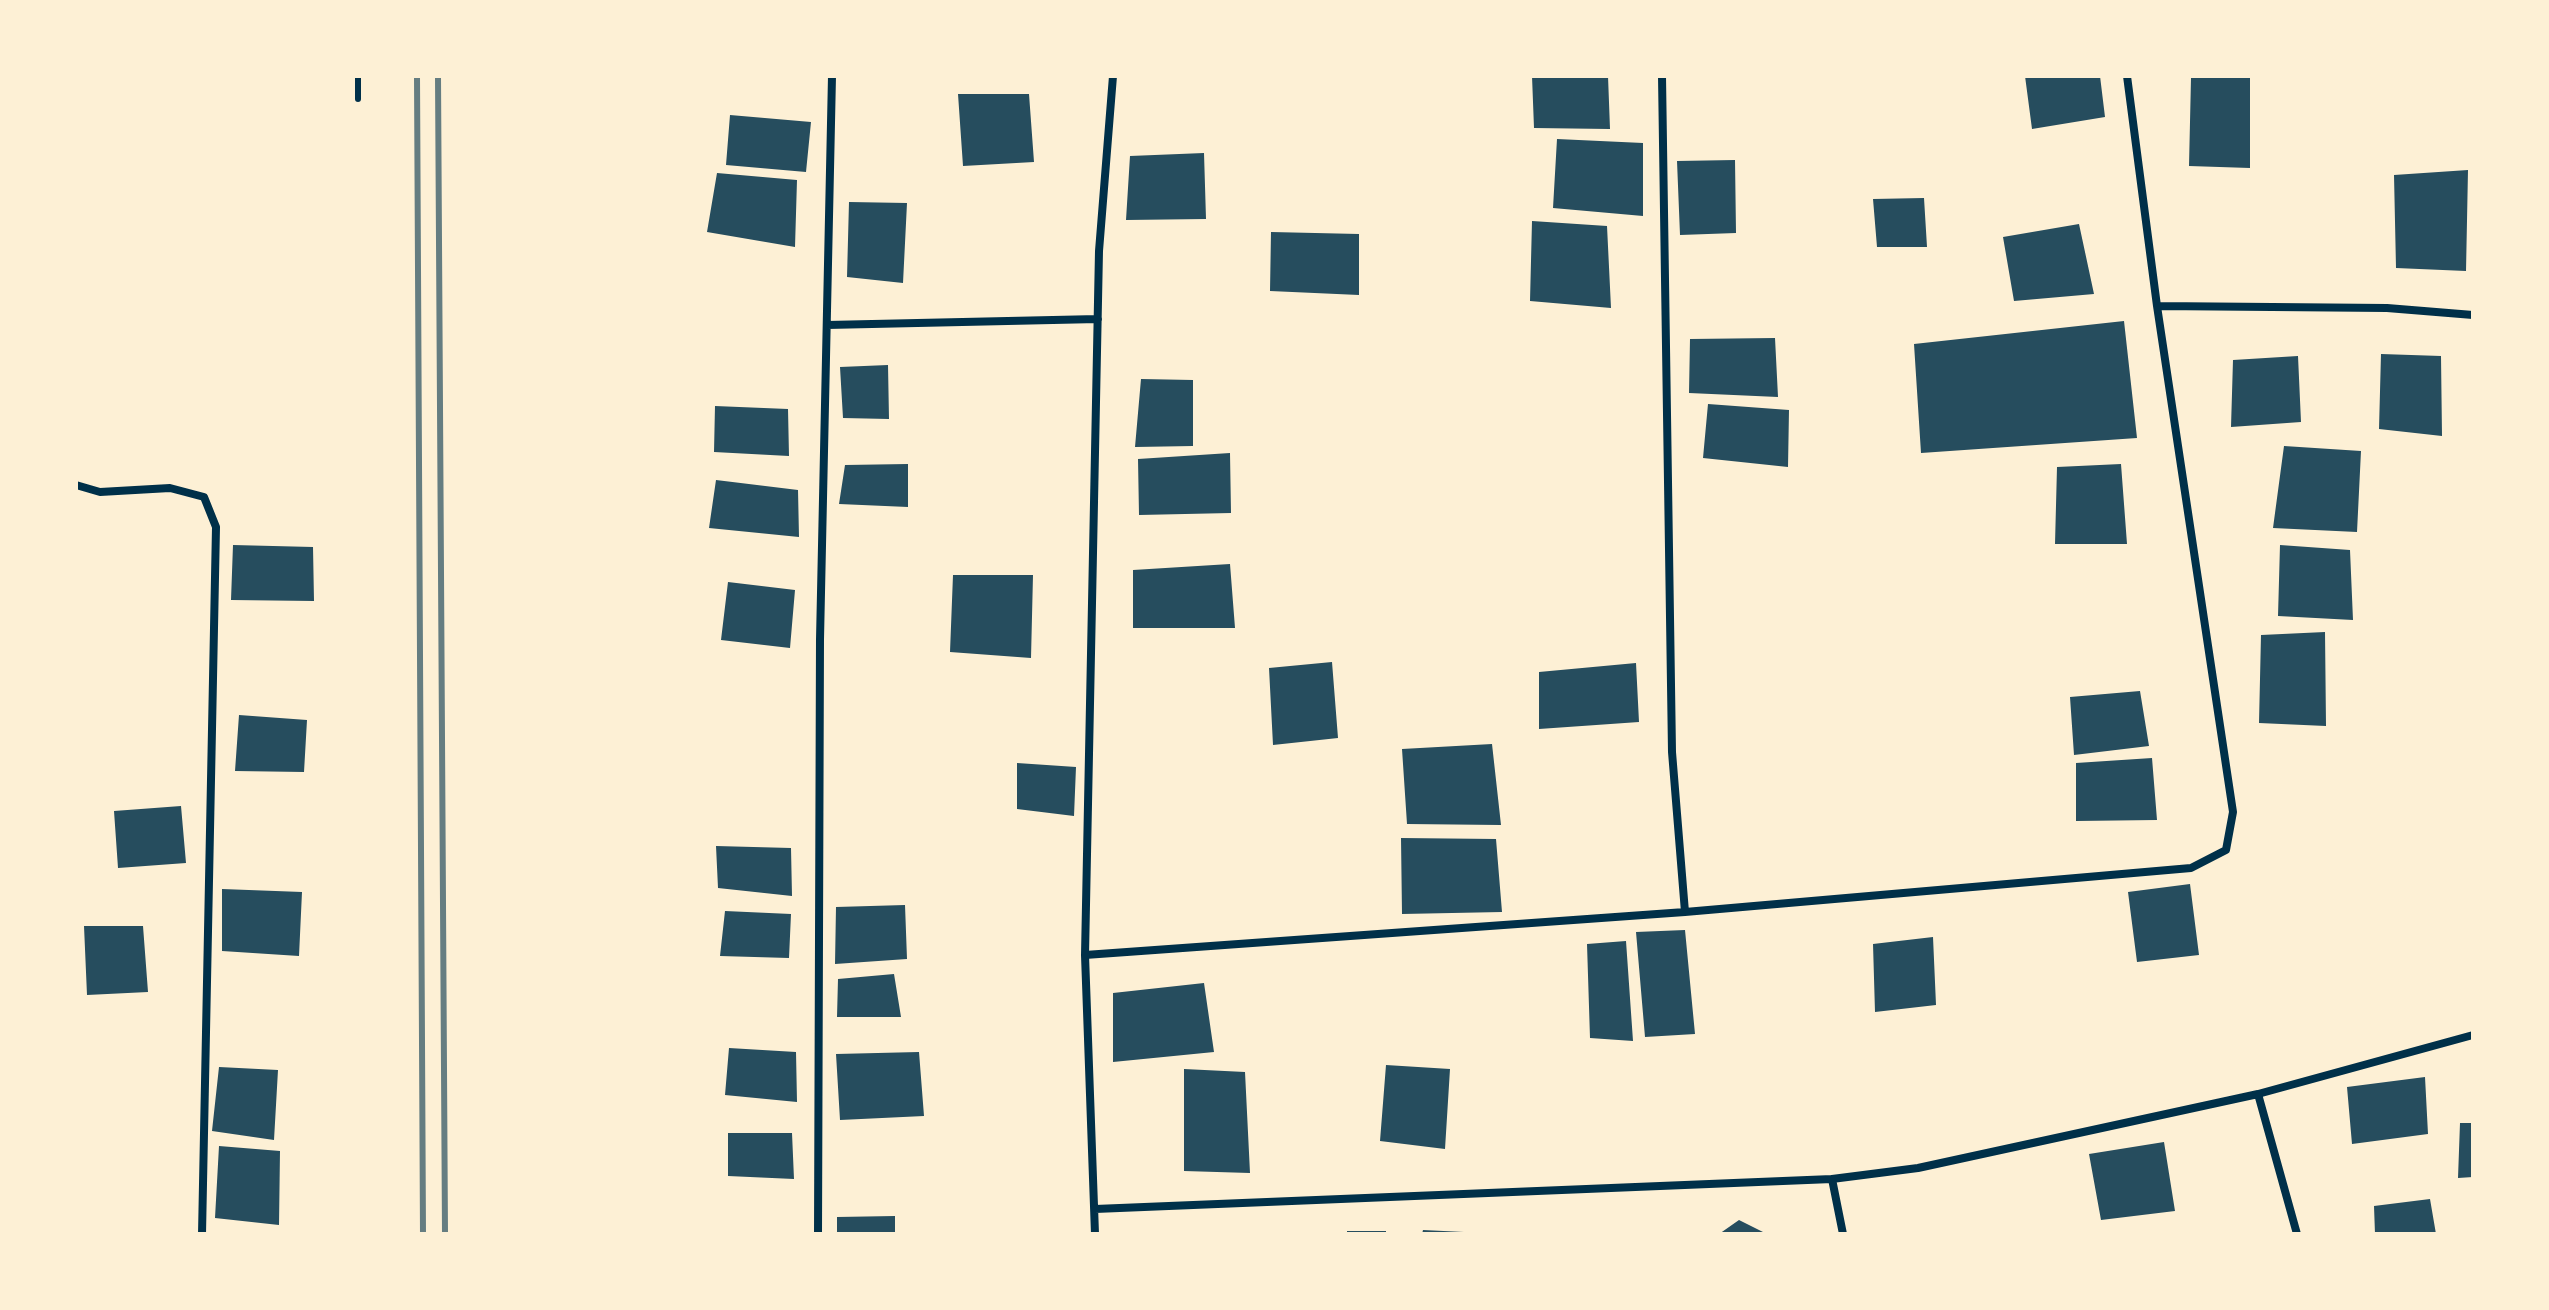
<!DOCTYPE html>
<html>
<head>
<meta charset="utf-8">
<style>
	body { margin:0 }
	#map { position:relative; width:2549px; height:1310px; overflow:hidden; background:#fdf0d5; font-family:"Fira Sans",sans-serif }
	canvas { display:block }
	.frame { position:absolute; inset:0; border:78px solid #fdf0d5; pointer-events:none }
</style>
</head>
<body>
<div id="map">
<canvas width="2549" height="1310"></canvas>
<div class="frame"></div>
</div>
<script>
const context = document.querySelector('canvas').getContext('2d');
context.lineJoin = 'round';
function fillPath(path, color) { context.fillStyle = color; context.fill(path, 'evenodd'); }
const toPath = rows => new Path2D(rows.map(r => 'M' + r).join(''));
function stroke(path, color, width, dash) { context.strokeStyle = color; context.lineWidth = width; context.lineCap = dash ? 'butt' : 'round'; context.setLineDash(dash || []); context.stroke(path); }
fillPath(toPath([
	[1532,76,1608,76,1610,129,1534,128],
	[2025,76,2100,76,2105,117,2032,129],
	[2241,76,2250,76,2250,168,2189,166,2191,78],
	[958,94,1029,94,1034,162,963,166],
	[730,115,811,122,806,172,726,165],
	[1557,139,1643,143,1643,216,1553,208],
	[1204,153,1206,219,1126,220,1130,156],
	[1735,160,1736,233,1680,235,1677,161],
	[2468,170,2466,271,2396,268,2394,175],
	[717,173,797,180,795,247,707,232],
	[1924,198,1927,247,1877,247,1873,199],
	[849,202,907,203,903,283,847,277],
	[1532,221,1607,226,1611,308,1530,301],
	[2079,224,2094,294,2014,301,2003,237],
	[1271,232,1359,234,1359,295,1270,291],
	[2124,321,2137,438,1921,453,1914,344],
	[1775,338,1778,397,1689,393,1690,339],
	[2381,354,2441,356,2442,436,2379,429],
	[2298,356,2301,422,2231,427,2233,360],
	[888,365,889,419,843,418,840,367],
	[1141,379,1193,380,1193,446,1135,447],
	[1708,404,1789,410,1788,467,1703,458],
	[715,406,788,409,789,456,714,452],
	[2284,446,2361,451,2357,532,2273,528],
	[1230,453,1231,513,1139,515,1138,459],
	[908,464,908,507,839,504,845,465],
	[2121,464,2127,544,2055,544,2057,467],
	[716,480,798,490,799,537,709,528],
	[233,545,313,547,314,601,231,600],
	[2280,545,2350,550,2353,620,2278,616],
	[1230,564,1235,628,1133,628,1133,570],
	[953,575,1033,575,1031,658,950,652],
	[728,582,795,590,790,648,721,640],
	[2325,632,2326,726,2259,723,2261,635],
	[1332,662,1338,738,1273,745,1269,668],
	[1636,663,1639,722,1539,729,1539,672],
	[2140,691,2149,746,2074,755,2070,697],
	[239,715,307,720,304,772,235,771],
	[1492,744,1501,825,1407,824,1402,749],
	[2152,758,2157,820,2076,821,2076,763],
	[1017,763,1076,767,1074,816,1017,809],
	[181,806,186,863,118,868,114,811],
	[1401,838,1496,839,1502,912,1402,914],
	[716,846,791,848,792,896,718,888],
	[2190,884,2199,955,2137,962,2128,892],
	[222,889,302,892,299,956,222,951],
	[905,905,907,959,835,964,836,907],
	[725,911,791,914,789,958,720,956],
	[84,926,143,926,148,992,87,995],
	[1685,930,1695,1034,1645,1037,1636,932],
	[1933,937,1936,1005,1875,1012,1873,944],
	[1626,941,1633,1041,1590,1038,1587,944],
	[894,974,901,1017,837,1017,838,979],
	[1204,983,1214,1052,1113,1062,1113,993],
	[729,1048,796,1052,797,1102,725,1095],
	[919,1052,924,1116,840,1120,836,1054],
	[1386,1065,1450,1069,1445,1149,1380,1141],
	[219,1067,278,1070,274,1140,212,1131],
	[1184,1069,1245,1072,1250,1173,1184,1171],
	[2425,1077,2428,1134,2352,1144,2347,1087],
	[2460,1123,2473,1123,2473,1177,2458,1178],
	[728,1133,792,1133,794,1179,728,1176],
	[2164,1142,2175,1211,2101,1220,2089,1154],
	[219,1146,280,1151,279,1225,215,1218],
	[2430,1199,2436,1234,2375,1234,2374,1206],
	[895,1216,895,1234,837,1234,837,1217],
	[1739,1220,1767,1234,1719,1234],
	[1423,1230,1464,1232,1464,1234,1422,1234],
	[1347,1231,1386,1231,1386,1234,1347,1234]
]), '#264d5e');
stroke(toPath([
	[358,76,358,99]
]), '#003049', 6);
stroke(toPath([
	[1662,76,1672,752,1685,912],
	[2127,76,2157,306],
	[827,325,1098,319],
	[76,485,100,492,170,488,204,497,216,527,202,1234],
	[1085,955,1685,912,2191,868,2226,850,2233,812,2157,306,2387,308,2473,315],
	[2258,1094,2297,1234],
	[1832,1179,1843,1234],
	[1095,1209,1832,1179,1918,1168,2258,1094,2473,1035],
	[818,1234,820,639,832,76],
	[1095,1234,1085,955,1099,251,1113,76]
]), '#003049', 8);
stroke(toPath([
	[417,76,423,1234],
	[438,76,445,1234]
]), '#657d81', 6);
</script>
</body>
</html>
